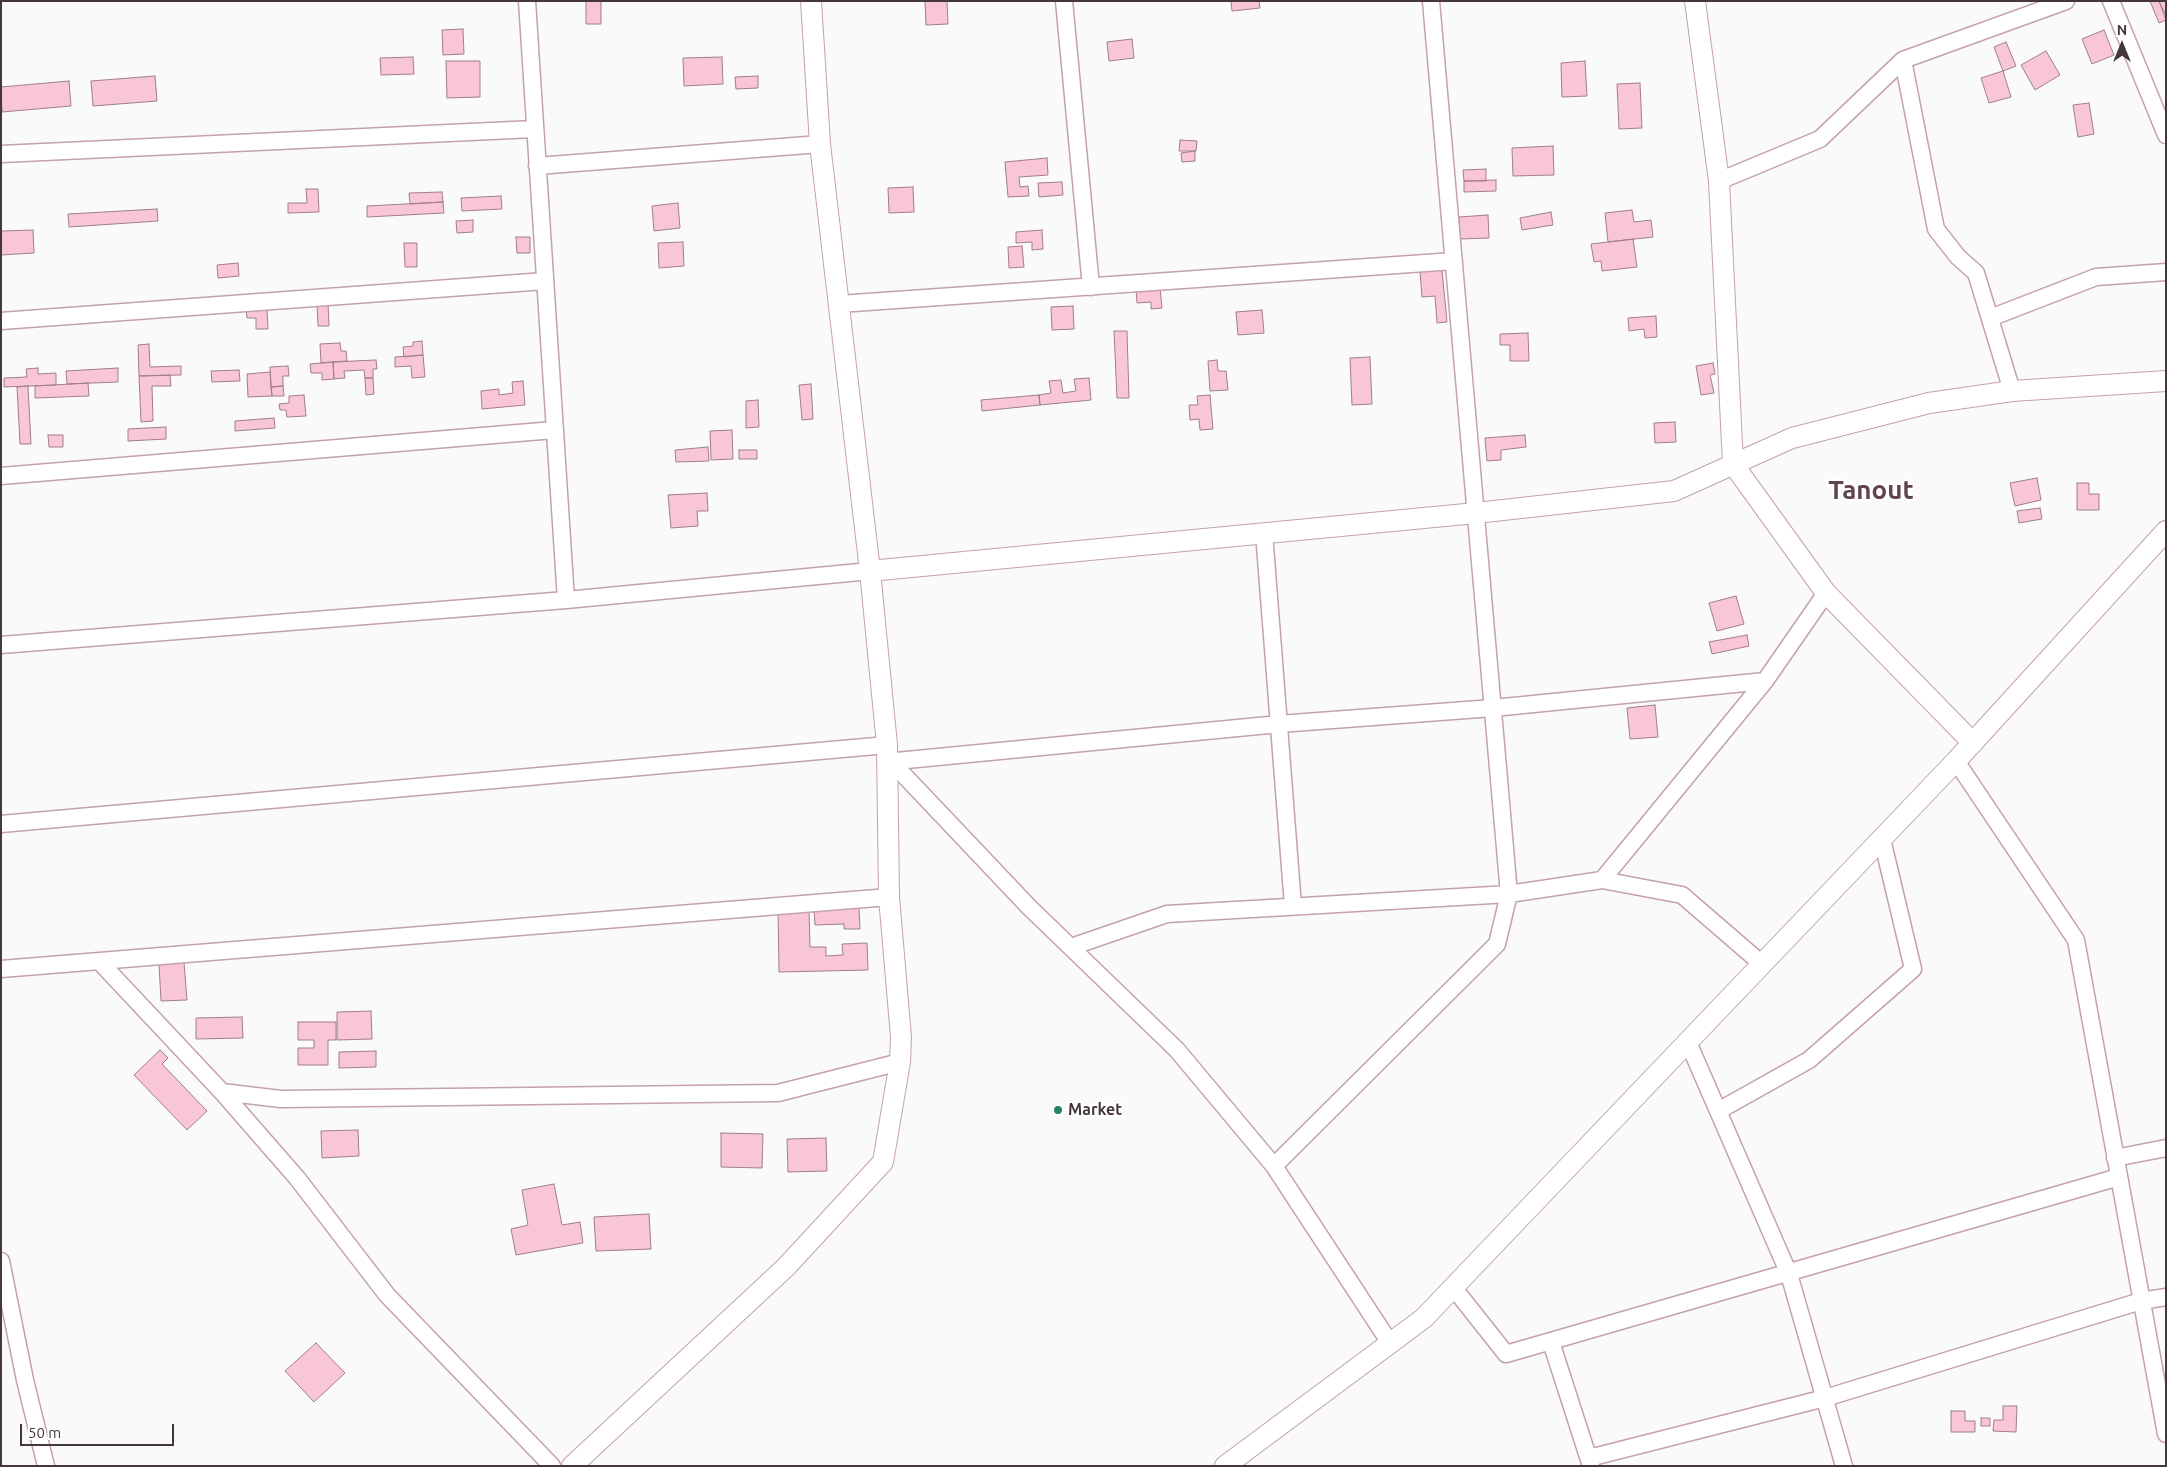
<!DOCTYPE html>
<html>
<head>
<meta charset="utf-8">
<style>
	body { margin:0 }
	#map { position:relative; width:2167px; height:1467px; overflow:hidden; background:#fafafa; font-family:Ubuntu,sans-serif }
	canvas { display:block }
	.frame { position:absolute; inset:0; border:2px solid #46373b; pointer-events:none }
	.north { position:absolute; left:2097px; top:20px; width:50px; height:50px; -webkit-text-stroke:4px #fff; paint-order:stroke; rotate:0deg; font-size:14px; font-weight:700; line-height:20px; text-align:center; color:#46373b }
	.north::after { content:''; display:block; margin:auto; width:18px; height:22px; background:#46373b; clip-path:polygon(50% 0,100% 100%,50% 72%,0 100%) }
	.scale { position:absolute; left:20px; top:1424px; width:154px; height:22px; box-sizing:border-box; border:2px solid #46373b; border-top:0; padding-left:6px; font-size:15px; line-height:18px; white-space:nowrap; color:#46373b; -webkit-text-stroke:4px #fff; paint-order:stroke }
</style>
</head>
<body>
<div id="map">
<canvas width="2167" height="1467"></canvas>
<div class="frame"></div>
<div class="north">N</div>
<div class="scale">50 m</div>
</div>
<script>
const context = document.querySelector('canvas').getContext('2d');
context.lineJoin = 'round';
function fillPath(path, color) { context.fillStyle = color; context.fill(path, 'evenodd'); }
const toPath = rows => new Path2D(rows.map(r => 'M' + r).join(''));
function stroke(path, color, width, dash) { context.strokeStyle = color; context.lineWidth = width; context.lineCap = dash ? 'butt' : 'round'; context.setLineDash(dash || []); context.stroke(path); }
function drawText(font, color, halo, rows, align = 'center') {
  context.font = font + ' Ubuntu,sans-serif'; context.lineWidth = 4.5; context.setLineDash([]); context.textBaseline = 'middle'; context.strokeStyle = halo; context.fillStyle = color; for (const [text, x, y, turn = 0] of rows) {
    context.save(); context.translate(x, y); context.rotate((+turn || 0) * Math.PI / 180); context.textAlign = isNaN(turn) ? turn : align; if (halo) context.strokeText(text, 0, 0); context.fillText(text, 0, 0); context.restore();
  }
}
const building = toPath([
	[586,1,601,1,601,24,586,24,586,1],
	[925,1,947,1,948,24,926,25,925,1],
	[1231,1,1259,1,1260,8,1232,11,1231,1],
	[2150,1,2159,1,2166,20,2159,23,2150,1],
	[2159,1,2166,1,2166,16,2159,1],
	[463,29,464,54,443,55,442,30,463,29],
	[2104,30,2114,55,2092,64,2082,39,2104,30],
	[1132,39,1134,58,1109,61,1107,42,1132,39],
	[2006,42,2016,66,2003,71,1994,47,2006,42],
	[2046,51,2060,75,2035,90,2021,65,2046,51],
	[413,57,414,74,381,75,380,58,413,57],
	[722,57,723,84,684,86,683,58,722,57],
	[446,61,480,61,480,97,447,98,446,61],
	[1585,61,1587,96,1562,97,1561,63,1585,61],
	[2003,71,2011,97,1989,103,1981,78,2003,71],
	[155,76,157,101,93,106,91,81,155,76],
	[758,76,758,88,736,89,735,77,758,76],
	[69,81,71,106,2,112,1,87,69,81],
	[1640,83,1642,128,1619,129,1617,84,1640,83],
	[2089,103,2094,134,2078,137,2073,105,2089,103],
	[1180,140,1197,141,1196,151,1179,151,1180,140],
	[1553,146,1554,175,1513,176,1512,148,1553,146],
	[1195,151,1195,161,1182,162,1181,153,1195,151],
	[1047,158,1048,175,1019,177,1020,187,1028,186,1029,196,1008,197,1005,162,1047,158],
	[1486,169,1486,181,1464,181,1463,170,1486,169],
	[1496,180,1496,191,1464,192,1464,181,1496,180],
	[1062,182,1063,195,1039,197,1038,183,1062,182],
	[913,187,914,212,889,213,888,188,913,187],
	[306,189,318,189,319,212,288,213,288,203,307,203,306,189],
	[442,192,443,202,410,204,409,193,442,192],
	[501,196,502,209,462,211,461,198,501,196],
	[443,202,444,213,367,217,367,206,443,202],
	[678,203,680,228,654,231,652,206,678,203],
	[157,209,158,221,69,227,68,214,157,209],
	[1632,210,1634,222,1651,220,1653,237,1608,242,1605,213,1632,210],
	[1551,212,1553,225,1522,230,1520,218,1551,212],
	[1488,215,1489,238,1460,239,1459,217,1488,215],
	[473,220,473,232,457,233,456,221,473,220],
	[33,230,34,253,1,255,1,231,33,230],
	[1042,230,1043,249,1032,250,1032,242,1016,243,1016,232,1042,230],
	[516,237,530,237,530,253,517,253,516,237],
	[1633,239,1637,267,1602,271,1601,261,1594,262,1591,244,1633,239],
	[683,242,684,266,659,268,658,243,683,242],
	[404,243,417,243,417,267,405,267,404,243],
	[1022,246,1024,267,1009,268,1008,247,1022,246],
	[238,263,239,276,218,278,217,265,238,263],
	[1442,270,1447,322,1437,323,1435,296,1422,297,1420,272,1442,270],
	[1160,288,1162,308,1151,309,1151,302,1137,303,1136,289,1160,288],
	[317,303,328,303,329,326,318,326,317,303],
	[1073,306,1074,329,1052,330,1051,307,1073,306],
	[267,308,268,329,256,329,256,318,247,318,246,309,267,308],
	[1262,310,1264,333,1238,335,1236,312,1262,310],
	[1656,316,1657,337,1645,338,1644,329,1629,331,1628,318,1656,316],
	[1114,331,1127,331,1129,398,1117,398,1114,331],
	[1528,333,1529,361,1510,361,1510,345,1500,345,1500,334,1528,333],
	[422,341,423,355,404,357,403,347,413,346,413,342,422,341],
	[340,343,341,351,346,351,347,361,321,363,320,344,340,343],
	[149,344,150,367,181,366,181,375,139,376,138,345,149,344],
	[423,355,425,377,412,378,411,366,395,367,395,357,423,355],
	[1370,357,1372,404,1352,405,1350,358,1370,357],
	[376,360,377,369,373,369,373,378,365,378,364,370,344,371,345,378,334,379,333,362,376,360],
	[1217,360,1218,371,1226,371,1228,390,1210,391,1208,361,1217,360],
	[333,362,334,379,322,380,322,373,311,373,310,364,333,362],
	[1713,363,1715,374,1710,375,1714,393,1701,395,1696,366,1713,363],
	[288,366,289,376,283,376,283,386,271,387,270,367,288,366],
	[38,368,38,374,56,373,56,385,4,387,4,378,27,377,26,369,38,368],
	[118,368,118,382,67,384,66,371,118,368],
	[239,370,240,381,212,382,211,371,239,370],
	[270,372,272,396,248,397,247,374,270,372],
	[170,375,171,386,152,386,153,421,141,422,139,376,170,375],
	[365,378,373,378,374,394,366,395,365,378],
	[1089,378,1091,400,1040,405,1039,395,1051,393,1049,381,1061,380,1063,393,1076,391,1074,379,1089,378],
	[523,381,525,405,482,409,481,391,499,389,499,395,513,393,512,382,523,381],
	[88,383,89,396,35,398,35,386,88,383],
	[811,384,813,419,802,420,799,385,811,384],
	[28,386,31,444,20,444,17,387,28,386],
	[283,386,284,396,272,396,271,387,283,386],
	[304,395,306,416,287,417,286,410,280,410,279,404,289,403,289,396,304,395],
	[1039,395,1040,405,982,411,981,400,1039,395],
	[1210,395,1213,429,1200,430,1199,419,1190,420,1189,405,1198,405,1197,396,1210,395],
	[758,400,759,427,746,428,746,401,758,400],
	[274,418,275,428,235,431,235,421,274,418],
	[1675,422,1676,442,1655,443,1654,423,1675,422],
	[166,427,166,439,128,441,128,429,166,427],
	[732,430,733,459,711,460,710,431,732,430],
	[48,435,63,435,63,447,49,447,48,435],
	[1525,435,1526,447,1501,450,1501,460,1487,461,1485,438,1525,435],
	[708,447,709,461,676,462,675,450,708,447],
	[739,450,757,450,757,459,739,459,739,450],
	[2037,478,2041,500,2015,506,2010,483,2037,478],
	[2077,483,2089,483,2089,494,2099,494,2099,510,2077,510,2077,483],
	[707,493,708,511,697,511,698,526,671,528,668,495,707,493],
	[2040,508,2042,519,2019,523,2017,511,2040,508],
	[1736,596,1744,624,1717,631,1709,603,1736,596],
	[1747,635,1749,646,1712,654,1709,642,1747,635],
	[1655,705,1658,737,1630,739,1627,708,1655,705],
	[859,907,860,929,844,929,844,924,815,925,814,909,859,907],
	[809,909,810,947,826,947,826,956,843,955,842,944,867,943,868,970,779,972,778,910,809,909],
	[184,962,187,1000,161,1001,159,964,184,962],
	[371,1011,372,1039,337,1040,337,1012,371,1011],
	[242,1017,243,1038,196,1039,196,1018,242,1017],
	[298,1022,336,1022,336,1040,328,1040,328,1065,298,1065,298,1048,314,1048,314,1040,298,1040,298,1022],
	[160,1050,168,1058,162,1064,207,1111,187,1130,134,1075,160,1050],
	[376,1051,376,1067,339,1068,339,1052,376,1051],
	[358,1130,359,1156,322,1158,321,1131,358,1130],
	[721,1133,763,1134,762,1168,721,1167,721,1133],
	[826,1138,827,1171,788,1172,787,1139,826,1138],
	[554,1184,562,1225,580,1222,583,1243,516,1255,511,1229,528,1225,522,1190,554,1184],
	[649,1214,651,1249,596,1251,594,1217,649,1214],
	[316,1343,345,1373,314,1402,285,1371,316,1343],
	[2003,1406,2017,1406,2016,1432,1993,1431,1994,1420,2003,1420,2003,1406],
	[1951,1411,1965,1411,1965,1421,1975,1421,1975,1432,1951,1432,1951,1411],
	[1981,1418,1990,1418,1990,1426,1981,1426,1981,1418]
]);
fillPath(building, '#f9c6d6');
stroke(building, '#a07e88', 1);
const minor = toPath([
	[527,1,566,600],
	[1064,1,1091,287],
	[2111,1,2166,135],
	[1903,60,1936,229,1958,257,1976,273,2012,391],
	[1,154,534,129],
	[537,166,820,144],
	[1719,181,1820,139,1903,60,2066,1],
	[839,304,1454,261],
	[1990,318,2096,277,2166,272],
	[1,321,545,281],
	[1,476,554,430],
	[1264,533,1293,906],
	[1,645,566,600,870,571],
	[1956,761,2076,940,2166,1434],
	[886,762,1279,724,1493,708,1765,681],
	[886,762,900,771,1029,907,1177,1050,1274,1166,1390,1343],
	[1,824,887,745],
	[1602,880,1682,895,1762,964],
	[1071,947,1167,914,1509,894,1602,880,1765,681,1826,593],
	[99,961,222,1092,297,1178,387,1295,552,1466],
	[1,969,889,897],
	[1688,1042,1789,1274,1844,1466],
	[222,1092,281,1099,778,1093,900,1062],
	[1718,1111,1809,1060,1913,969,1882,839],
	[2115,1158,2166,1148],
	[1274,1166,1497,944,1509,894,1431,1],
	[1,1261,25,1380,46,1466],
	[1453,1287,1506,1354,2119,1177],
	[1551,1342,1591,1466],
	[1589,1458,1825,1398,2141,1301,2166,1297]
]);
const tertiary = toPath([
	[1695,1,1719,181,1733,464,1826,593,1973,743],
	[870,571,1476,513,1674,491,1792,438,1929,403,2012,391,2166,381],
	[572,1466,786,1267,883,1162,900,1062,901,1037,889,897,887,745,870,571,820,144,811,1],
	[1225,1466,1424,1318,1956,761,2166,531]
]);
stroke(minor, '#c4a1ab', 19);
stroke(tertiary, '#c4a1ab', 22);
stroke(minor, '#fff', 16);
stroke(tertiary, '#fff', 20);
for (const [x, y, r, color] of [
	[1058,1110,5,"#24855e"]
]) { const dot = new Path2D(); dot.arc(x, y, r, 0, 2 * Math.PI); context.fillStyle = color; context.fill(dot); stroke(dot, '#fff', 2); }
drawText('bold 16px', '#46373b', '#fff', [
	["Market",1068,1110]
], 'left');
drawText('bold 26px', '#61434d', '#fff', [
	["Tanout",1871,490]
]);
</script>
</body>
</html>
